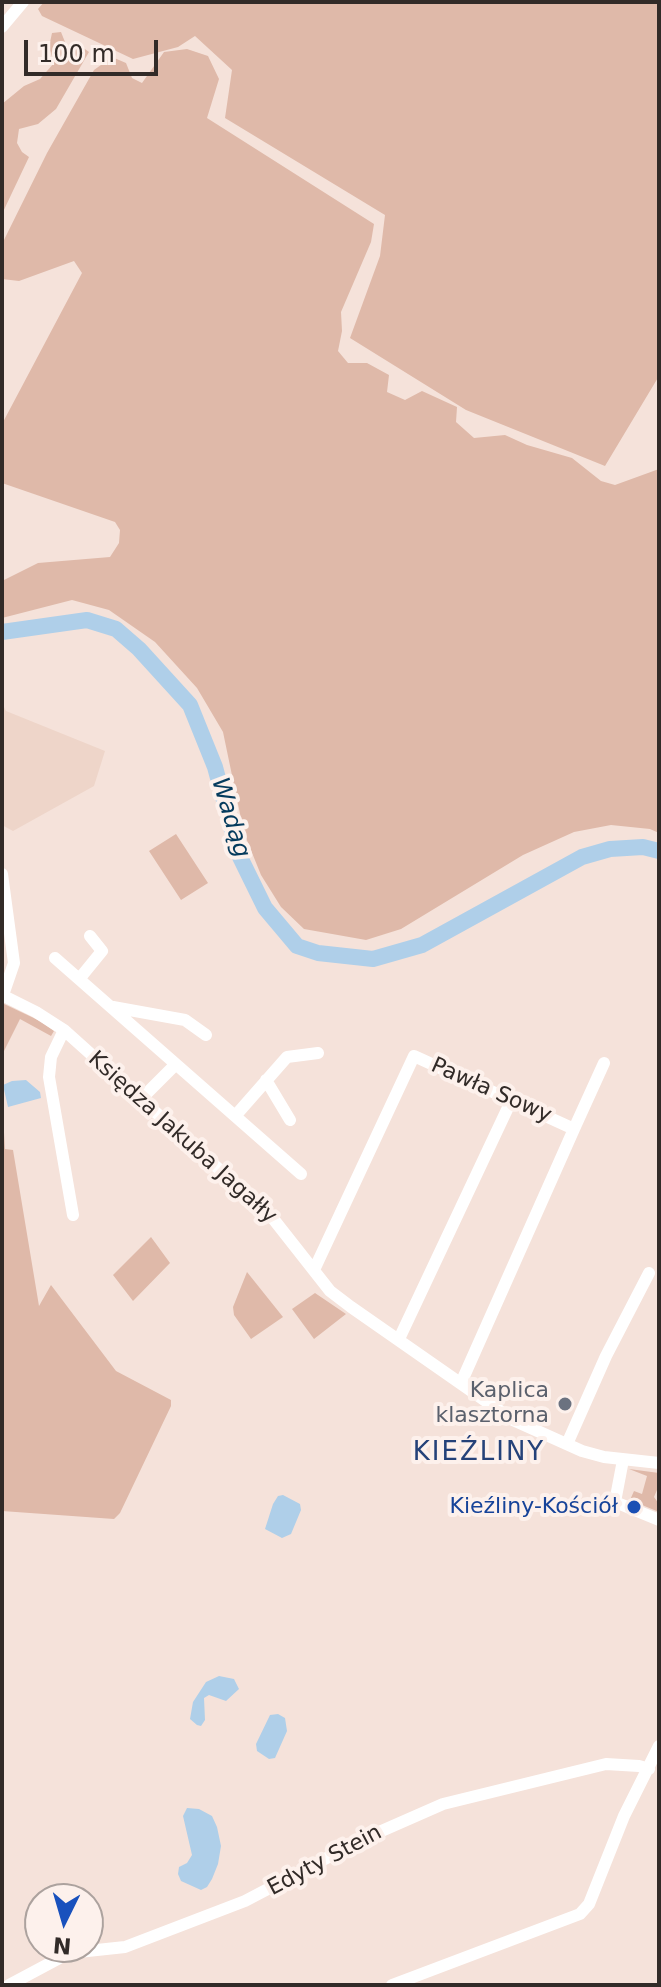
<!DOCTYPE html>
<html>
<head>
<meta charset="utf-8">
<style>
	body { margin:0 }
	#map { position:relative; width:661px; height:1987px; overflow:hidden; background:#f5e2da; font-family:"DejaVu Sans",sans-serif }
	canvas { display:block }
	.frame { position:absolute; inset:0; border:4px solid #322b28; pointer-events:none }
	.north { position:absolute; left:24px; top:1883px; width:80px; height:80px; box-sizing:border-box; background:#fdf1ec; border:2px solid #aca29e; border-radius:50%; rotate:185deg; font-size:22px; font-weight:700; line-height:32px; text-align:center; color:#322b28 }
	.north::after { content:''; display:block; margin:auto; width:28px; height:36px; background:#1951bd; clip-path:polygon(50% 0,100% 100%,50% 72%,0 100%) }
	.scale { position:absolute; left:24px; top:40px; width:134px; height:36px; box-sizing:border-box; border:4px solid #322b28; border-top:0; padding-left:10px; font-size:24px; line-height:28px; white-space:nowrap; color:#322b28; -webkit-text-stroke:6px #fdf1ec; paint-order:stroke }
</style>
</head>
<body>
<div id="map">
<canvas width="661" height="1987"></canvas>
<div class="frame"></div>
<div class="north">N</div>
<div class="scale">100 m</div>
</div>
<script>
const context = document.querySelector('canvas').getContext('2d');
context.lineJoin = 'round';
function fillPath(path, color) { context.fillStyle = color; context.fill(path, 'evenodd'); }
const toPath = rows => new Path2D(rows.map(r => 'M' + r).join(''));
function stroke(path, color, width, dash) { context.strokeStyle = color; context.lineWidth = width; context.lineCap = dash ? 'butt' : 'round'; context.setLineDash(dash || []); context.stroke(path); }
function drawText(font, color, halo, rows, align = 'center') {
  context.font = font + ' "DejaVu Sans",sans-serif'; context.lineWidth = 8; context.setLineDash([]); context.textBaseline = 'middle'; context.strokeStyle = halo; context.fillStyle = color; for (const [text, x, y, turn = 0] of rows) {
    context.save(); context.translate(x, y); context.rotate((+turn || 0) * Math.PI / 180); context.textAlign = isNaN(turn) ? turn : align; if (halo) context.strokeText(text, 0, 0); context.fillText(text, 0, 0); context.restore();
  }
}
fillPath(toPath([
	[2,703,6,711,105,751,94,786,13,831,2,825]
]), '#eed5c9');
fillPath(toPath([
	[44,2,659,2,659,376,605,466,466,410,350,338,380,256,385,215,225,118,232,70,195,36,178,47,133,59,42,16,38,9],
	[61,32,67,47,78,44,89,52,56,109,38,124,19,129,17,143,22,152,29,157,2,214,2,104,24,86,40,79,54,63,49,47,52,33],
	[187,49,208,56,219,79,207,118,374,224,371,242,341,312,342,331,338,351,348,363,367,363,389,375,387,392,405,400,422,391,457,407,456,422,474,438,505,435,527,445,572,458,601,481,615,485,659,469,659,833,650,829,611,825,574,832,523,855,401,929,366,940,304,929,281,907,261,875,244,833,223,732,197,688,155,642,109,610,72,600,2,618,2,581,38,563,110,557,119,543,120,530,115,522,2,483,2,424,82,273,74,261,19,281,2,279,2,244,47,153,94,70,112,57,126,63,132,78,142,83,164,52],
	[176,834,208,883,181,900,149,851],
	[2,1003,40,1021,54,1031,51,1036,20,1019,2,1055],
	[2,1099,5,1149,13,1150,39,1306,51,1285,116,1371,171,1400,171,1406,120,1513,114,1519,2,1511],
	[151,1237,170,1263,133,1301,113,1275],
	[247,1272,283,1317,251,1339,234,1315,233,1307],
	[315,1293,346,1314,314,1339,292,1309],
	[629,1469,659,1473,659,1485,654,1497,659,1504,659,1512,630,1500,634,1491,642,1494,647,1476]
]), '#dfb9a9');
fillPath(toPath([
	[26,1080,40,1092,41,1098,8,1107,3,1085,12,1081],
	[283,1495,300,1504,301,1510,291,1534,282,1538,265,1529,273,1504,278,1496],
	[219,1676,234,1679,239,1689,226,1701,209,1695,204,1698,205,1720,201,1726,197,1725,190,1719,193,1702,206,1682],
	[278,1714,285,1718,287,1731,275,1758,269,1759,257,1751,256,1744,270,1715],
	[187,1808,199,1809,212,1816,217,1827,221,1846,218,1864,212,1879,207,1887,201,1890,181,1881,178,1874,179,1867,187,1863,192,1855,183,1816]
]), '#afcfe9');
stroke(toPath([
	[2,632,87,620,116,629,139,649,190,705,215,767,238,853,265,908,297,946,318,953,373,959,422,945,582,857,610,849,643,847,659,851]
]), '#afcfe9', 16);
stroke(toPath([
	[2,27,23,2],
	[2,874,14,963,3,995],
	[55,958,301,1174],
	[80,978,102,951,90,936],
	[2,995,36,1012,64,1030,271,1216,330,1291,351,1307,513,1420,582,1451,604,1457,659,1463],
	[113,1007,185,1020,206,1035],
	[64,1030,51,1057,49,1077,73,1215],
	[266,1080,290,1120],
	[141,1099,175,1065],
	[236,1115,287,1057,318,1053],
	[574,1129,604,1063],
	[314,1270,414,1056,574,1129,461,1383],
	[399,1339,512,1099],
	[567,1444,606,1356,649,1273],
	[623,1460,615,1502,659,1520],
	[9,1985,69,1953,125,1947,245,1901,361,1840,443,1804,606,1764,639,1766,649,1769],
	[392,1985,580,1914,589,1904,624,1816,659,1746]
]), '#fff', 12);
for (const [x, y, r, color] of [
	[565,1404,8,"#6b7280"],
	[634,1507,8,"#1a4fb4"]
]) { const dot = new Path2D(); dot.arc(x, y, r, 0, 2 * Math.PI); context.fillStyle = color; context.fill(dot); stroke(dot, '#fdf1ec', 3); }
drawText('22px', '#322b28', '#fdf1ec', [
	["Pawła Sowy",491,1091,24],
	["Księdza Jakuba Jagałły",182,1138,42],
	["Edyty Stein",325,1861,-28]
]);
drawText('22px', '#5b616d', '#fdf1ec', [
	["Kaplica",549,1391],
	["klasztorna",549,1416]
], 'right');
drawText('22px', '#164399', '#fdf1ec', [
	["Kieźliny-Kościół",618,1507]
], 'right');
drawText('italic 24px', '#053b5d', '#fdf1ec', [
	["Wadąg",230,818,73]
]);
context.letterSpacing = '2px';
drawText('26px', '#254279', '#fdf1ec', [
	["KIEŹLINY",479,1453]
]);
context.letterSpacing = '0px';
</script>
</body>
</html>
